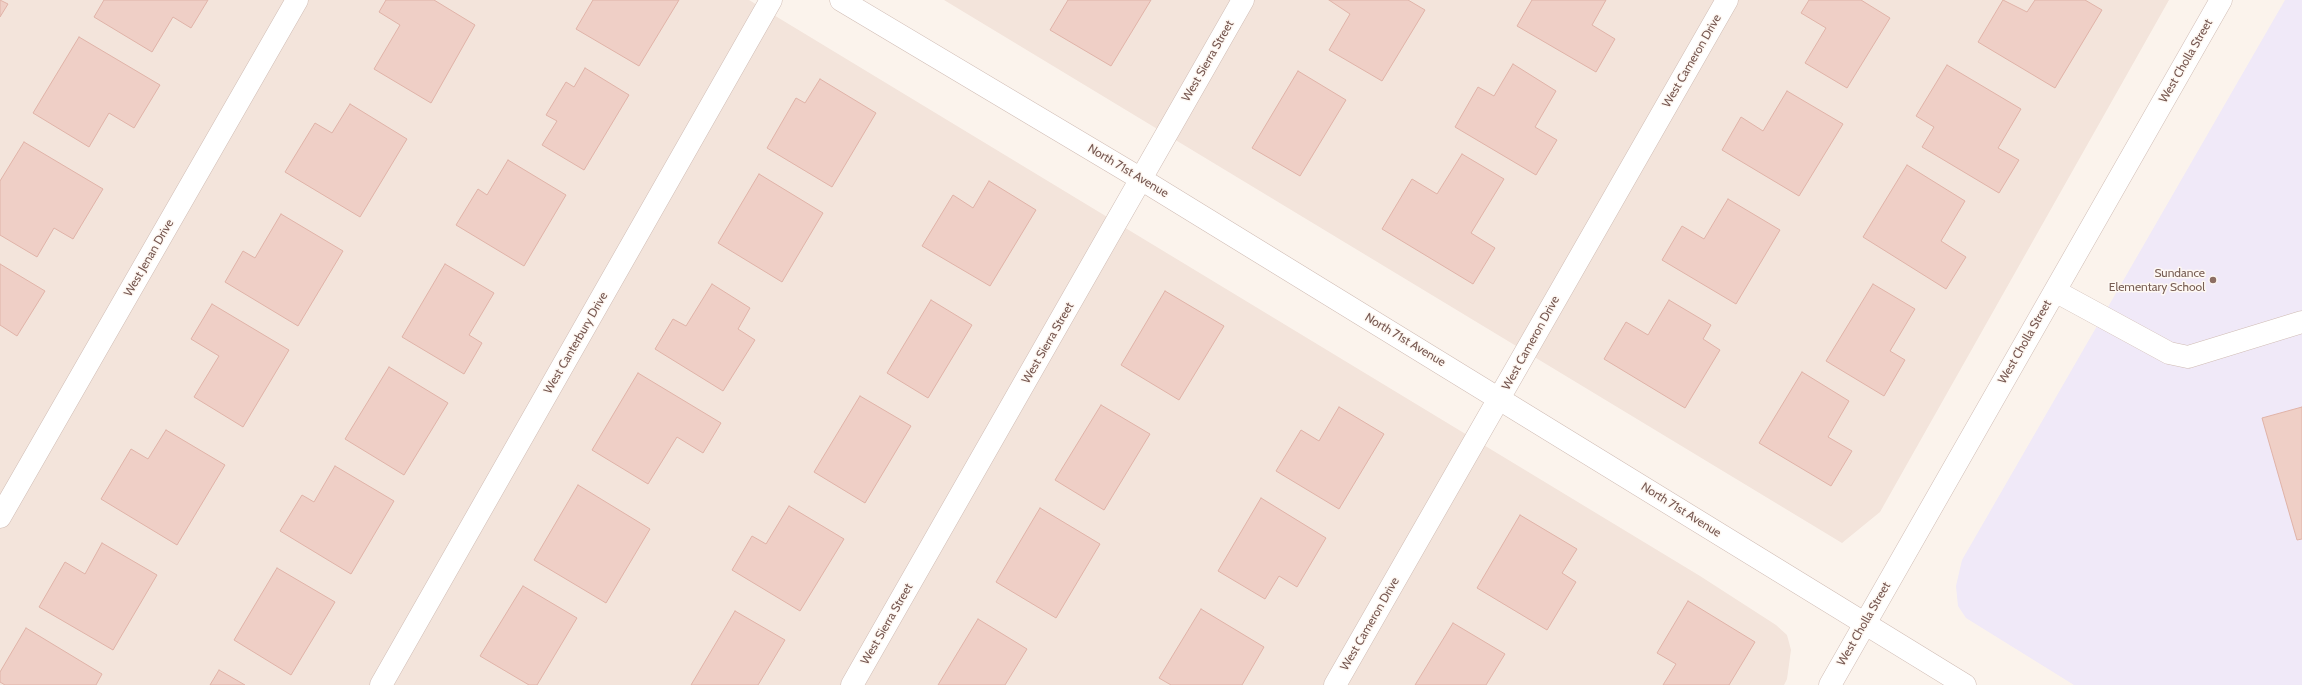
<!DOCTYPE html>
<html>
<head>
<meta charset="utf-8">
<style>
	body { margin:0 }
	canvas { display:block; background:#fbf3ec }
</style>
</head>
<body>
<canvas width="2302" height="685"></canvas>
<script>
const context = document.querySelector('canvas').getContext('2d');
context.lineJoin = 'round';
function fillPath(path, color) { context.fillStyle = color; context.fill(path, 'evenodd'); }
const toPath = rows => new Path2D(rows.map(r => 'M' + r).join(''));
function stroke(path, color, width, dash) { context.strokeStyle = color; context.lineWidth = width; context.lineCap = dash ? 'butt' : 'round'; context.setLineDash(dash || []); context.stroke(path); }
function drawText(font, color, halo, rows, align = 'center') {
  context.font = font + ' Cabin,sans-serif'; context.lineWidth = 3; context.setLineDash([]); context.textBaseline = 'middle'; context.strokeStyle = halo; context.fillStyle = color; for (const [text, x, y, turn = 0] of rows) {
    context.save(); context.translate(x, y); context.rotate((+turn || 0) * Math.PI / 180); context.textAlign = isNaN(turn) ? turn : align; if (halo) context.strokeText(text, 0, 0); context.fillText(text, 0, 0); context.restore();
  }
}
fillPath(toPath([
	[0,0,749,0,1700,576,1776,625,1787,635,1791,650,1787,679,1784,685,0,685],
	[944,0,2169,0,1880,512,1842,543]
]), '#f3e4db');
fillPath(toPath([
	[2285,0,2302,0,2302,685,2074,685,1966,618,1958,606,1956,586,1962,560]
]), '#f0e9f8');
const building = toPath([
	[0,0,8,4,0,17,0,0],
	[104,0,208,0,191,28,173,17,152,52,94,17,104,0],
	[386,0,434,0,475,25,431,103,374,69,400,25,379,12,386,0],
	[593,0,679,0,639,66,576,29,593,0],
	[1068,0,1151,0,1111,66,1050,30,1068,0],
	[1329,0,1408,0,1425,10,1382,81,1329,50,1350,14,1329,0],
	[1532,0,1606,0,1592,25,1615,39,1596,72,1517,26,1532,0],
	[1809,0,1861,0,1890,18,1847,88,1805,63,1826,28,1801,13,1809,0],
	[2003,0,2027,12,2035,0,2085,0,2102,10,2055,88,1978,42,2003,0],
	[79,37,160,85,134,128,109,113,89,147,33,113,79,37],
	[1513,64,1556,91,1535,127,1557,140,1536,175,1455,127,1478,87,1494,96,1513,64],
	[1947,65,2021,109,1998,148,2019,160,1999,193,1922,147,1934,127,1916,116,1947,65],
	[585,68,629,95,584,170,542,145,557,121,546,115,566,82,574,87,585,68],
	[1298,71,1346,100,1300,176,1252,148,1298,71],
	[820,79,876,113,832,187,767,148,796,98,805,103,820,79],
	[1787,91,1843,124,1799,196,1722,150,1741,117,1763,131,1787,91],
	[350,104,407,139,360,217,285,172,315,123,332,133,350,104],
	[24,142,103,189,73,239,54,228,37,257,0,235,0,181,24,142],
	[1462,154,1504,179,1471,233,1495,248,1473,284,1382,229,1412,179,1437,194,1462,154],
	[508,160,566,195,524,266,456,225,478,189,487,195,508,160],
	[1907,165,1965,201,1941,241,1966,257,1946,289,1863,237,1907,165],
	[759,174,823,213,782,282,718,243,759,174],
	[989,181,1036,210,990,286,922,246,953,195,973,208,989,181],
	[1728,199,1780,230,1736,304,1662,260,1682,226,1704,239,1728,199],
	[281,214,343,251,298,326,225,282,243,251,255,258,281,214],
	[0,264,45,291,17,336,0,325,0,264],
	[445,264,494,293,469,335,482,343,464,374,402,337,445,264],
	[712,284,750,308,738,329,755,340,723,391,655,349,673,319,686,326,712,284],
	[1873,284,1915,309,1890,351,1905,360,1884,396,1826,361,1873,284],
	[1165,291,1224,326,1179,400,1121,365,1165,291],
	[931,300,972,325,928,398,887,373,931,300],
	[1669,300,1711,325,1703,339,1720,350,1685,408,1604,359,1626,322,1648,335,1669,300],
	[212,304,289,350,243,427,194,397,219,356,191,339,212,304],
	[389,367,448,403,404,475,345,439,389,367],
	[1802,372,1849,401,1828,437,1852,451,1831,486,1759,443,1802,372],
	[638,373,721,423,703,453,677,437,648,484,592,450,638,373],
	[860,396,911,426,865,503,814,472,860,396],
	[1101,405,1150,434,1104,510,1055,480,1101,405],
	[1339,407,1384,434,1339,509,1276,471,1301,430,1319,441,1339,407],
	[2302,407,2302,539,2297,540,2262,418,2302,407],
	[166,430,225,465,177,545,101,499,131,449,148,459,166,430],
	[335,466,394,501,351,574,280,531,302,495,314,502,335,466],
	[578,485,650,529,606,603,534,560,578,485],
	[1261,498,1326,538,1297,587,1279,576,1265,599,1218,571,1261,498],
	[789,506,844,539,800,611,732,570,752,536,766,544,789,506],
	[1040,508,1100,544,1056,618,996,582,1040,508],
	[1520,515,1577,549,1562,573,1576,582,1547,630,1477,588,1520,515],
	[102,543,157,575,113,650,39,607,65,562,85,574,102,543],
	[277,568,335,602,291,675,234,640,277,568],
	[523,586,577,618,537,685,529,685,480,656,523,586],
	[1688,601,1755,642,1729,685,1663,685,1676,664,1657,653,1688,601],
	[1201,609,1264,647,1242,685,1171,685,1159,678,1201,609],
	[735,611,785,640,758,685,691,685,735,611],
	[978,619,1027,649,1005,685,938,685,978,619],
	[1453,623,1505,654,1486,685,1415,685,1453,623],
	[26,628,102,674,96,685,5,685,0,682,0,672,26,628],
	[219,670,245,685,210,685,219,670]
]);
fillPath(building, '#efcfc6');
stroke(building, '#e0b3a8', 1);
const minor = toPath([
	[841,0,1141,179,1965,685],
	[2055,291,2169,353,2188,357,2302,322],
	[0,517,297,0],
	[381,685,771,0],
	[852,685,1243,0],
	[1335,685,1727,0],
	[1830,685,2221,0]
]);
stroke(minor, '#d0bcb4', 23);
stroke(minor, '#fff', 22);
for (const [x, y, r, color] of [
	[2213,280,4,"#8d6e63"]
]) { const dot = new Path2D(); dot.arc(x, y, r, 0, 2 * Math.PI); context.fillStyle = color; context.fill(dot); stroke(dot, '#fef8f3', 1.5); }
drawText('12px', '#765750', '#fef8f3', [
	["West Sierra Street",1208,61,-60],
	["West Cameron Drive",1692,61,-60],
	["West Cholla Street",2186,61,-60],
	["North 71st Avenue",1128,171,31],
	["West Jenan Drive",149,258,-60],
	["North 71st Avenue",1405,340,31],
	["West Cholla Street",2025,342,-60],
	["West Canterbury Drive",576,343,-60],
	["West Sierra Street",1048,343,-60],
	["West Cameron Drive",1531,343,-61],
	["North 71st Avenue",1681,510,32],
	["West Sierra Street",887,624,-60],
	["West Cameron Drive",1370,624,-60],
	["West Cholla Street",1864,624,-60]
]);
drawText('12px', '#785e54', '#fef8f3', [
	["Sundance",2205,273],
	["Elementary School",2205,287]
], 'right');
</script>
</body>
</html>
